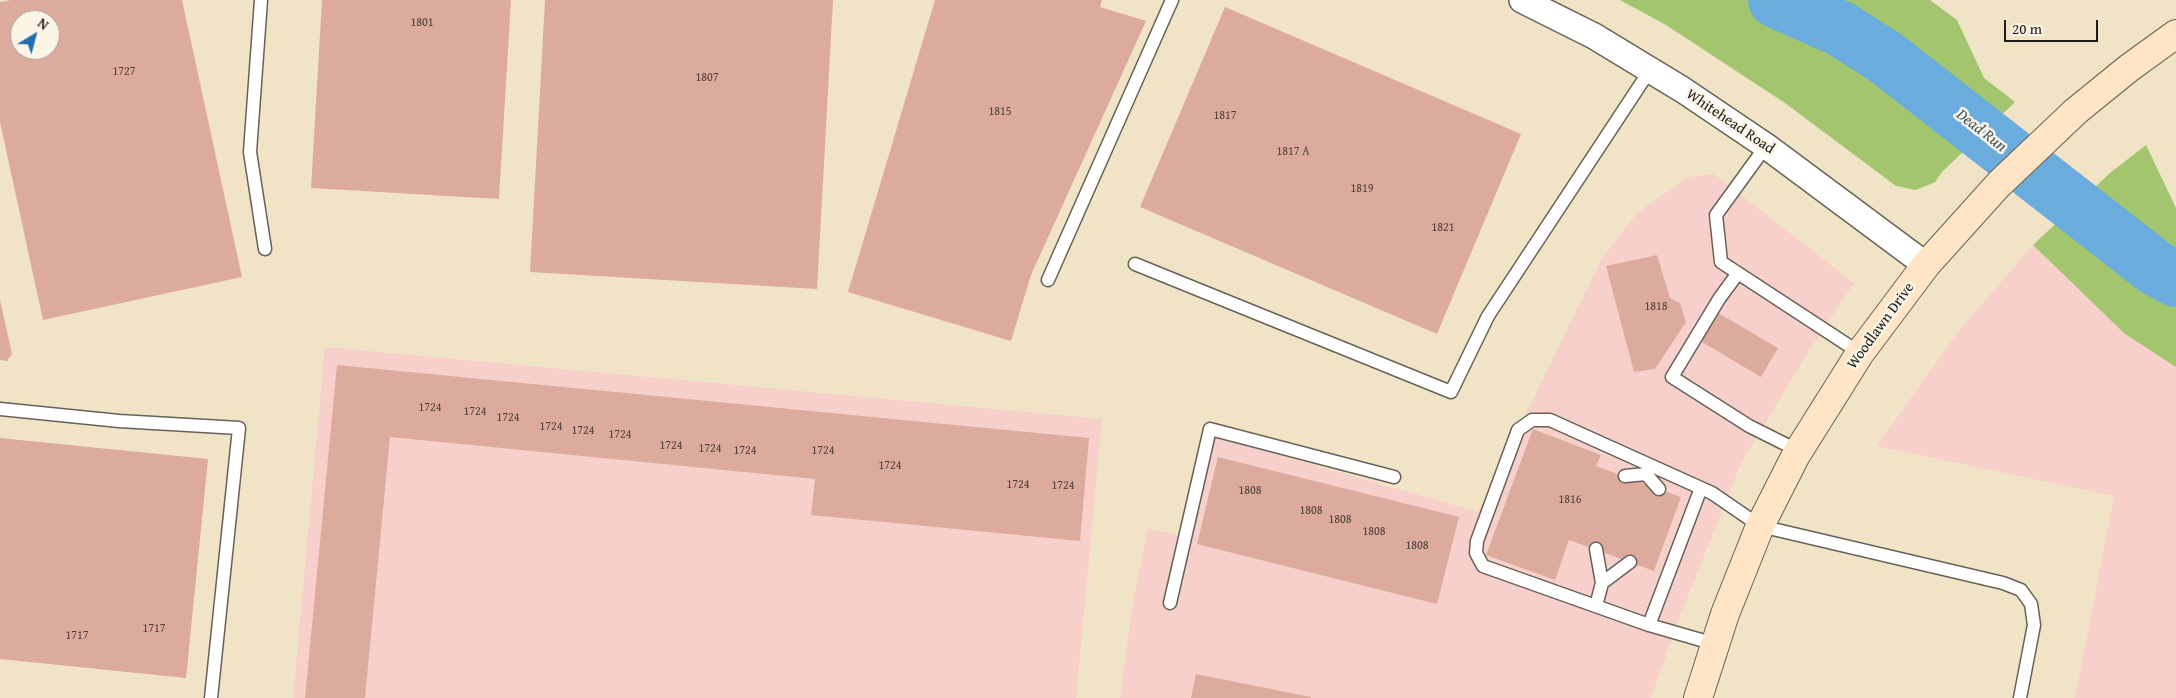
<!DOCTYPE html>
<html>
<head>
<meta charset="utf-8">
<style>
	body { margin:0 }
	#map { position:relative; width:2176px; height:698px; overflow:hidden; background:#f1e3c5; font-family:"Gentium Book Plus",serif }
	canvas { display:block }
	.north { position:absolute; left:10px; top:10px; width:50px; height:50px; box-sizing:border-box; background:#fcf5e5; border:1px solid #a29e95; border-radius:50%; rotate:37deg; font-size:14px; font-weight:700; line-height:20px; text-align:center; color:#1c1c1c }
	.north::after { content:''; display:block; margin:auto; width:18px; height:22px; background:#1f6fb2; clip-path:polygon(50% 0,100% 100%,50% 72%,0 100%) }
	.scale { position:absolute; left:2004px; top:20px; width:94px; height:22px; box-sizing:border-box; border:2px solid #1c1c1c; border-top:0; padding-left:6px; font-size:15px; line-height:18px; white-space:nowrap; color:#1c1c1c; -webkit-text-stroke:4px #fcf5e5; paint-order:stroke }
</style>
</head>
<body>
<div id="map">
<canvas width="2176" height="698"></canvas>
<div class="north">N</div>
<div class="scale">20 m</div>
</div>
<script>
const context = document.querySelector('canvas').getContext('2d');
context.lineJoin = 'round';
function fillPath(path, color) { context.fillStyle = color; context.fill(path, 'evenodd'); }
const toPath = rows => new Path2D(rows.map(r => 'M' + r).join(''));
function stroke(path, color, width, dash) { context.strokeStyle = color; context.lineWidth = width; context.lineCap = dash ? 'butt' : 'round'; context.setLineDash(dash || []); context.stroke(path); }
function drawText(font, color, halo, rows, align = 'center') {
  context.font = font + ' "Gentium Book Plus",serif'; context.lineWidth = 5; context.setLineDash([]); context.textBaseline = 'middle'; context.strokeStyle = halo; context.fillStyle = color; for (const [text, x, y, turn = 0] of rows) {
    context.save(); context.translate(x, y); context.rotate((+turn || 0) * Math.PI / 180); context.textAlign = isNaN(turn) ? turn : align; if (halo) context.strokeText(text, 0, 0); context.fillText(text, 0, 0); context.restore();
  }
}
fillPath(toPath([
	[1714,174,1854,283,1810,349,1742,461,1680,616,1651,698,1120,698,1133,601,1148,529,1187,537,1206,434,1478,512,1602,258,1638,212,1689,177],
	[2033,245,2125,334,2176,367,2176,698,2075,698,2114,496,1877,446,1957,333],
	[325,347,1102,419,1076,698,293,698]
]), '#f7d0cb');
fillPath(toPath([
	[1620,0,1930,0,1957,20,1984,78,2015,102,1942,172,1935,182,1916,190,1896,186,1785,103,1666,25],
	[2146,145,2176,208,2176,367,2125,334,2033,245,2110,173]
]), '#a2c56e');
stroke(toPath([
	[1776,0,1841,29,1885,57,2157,269,2176,279]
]), '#69acdd', 56);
fillPath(toPath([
	[11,0,182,0,242,277,43,320,0,122,0,2],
	[20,20,50,20,50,50,20,50],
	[322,0,511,0,499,199,311,188],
	[545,0,833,0,817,289,530,272],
	[935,0,1102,0,1100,7,1146,21,1031,275,1011,341,848,292],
	[1225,7,1521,134,1437,334,1140,207],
	[1657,255,1670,298,1680,303,1686,322,1655,369,1634,372,1606,266],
	[0,300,12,354,7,361,0,360],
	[1713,310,1778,348,1761,377,1697,339],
	[337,365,1089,438,1080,541,811,515,815,479,390,437,365,698,305,698],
	[1533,429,1601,455,1596,466,1681,497,1654,571,1569,540,1555,580,1486,555],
	[0,438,208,459,186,678,0,659],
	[1218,457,1459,517,1437,604,1197,544],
	[1196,674,1311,697,1311,698,1191,698]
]), '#ddab9d');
const service = toPath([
	[261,0,250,152,265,249],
	[1766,146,1716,215,1721,262,1860,353],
	[1135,264,1451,392,1488,316,1650,70],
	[1738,273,1719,299,1672,377,1749,426,1799,451],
	[1048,280,1172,0],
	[0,409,119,421,239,428,211,698],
	[1646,474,1659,489],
	[1625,476,1646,474,1650,465],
	[1596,549,1602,583,1596,606],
	[1602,583,1630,562],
	[1170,603,1210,429,1394,477],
	[1649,625,1701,488],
	[1715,644,1649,625,1483,566,1476,553,1477,541,1518,430,1532,420,1550,420,1712,493,1760,526,2003,583,2021,590,2031,604,2034,625,2020,698]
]);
const minor = toPath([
	[1522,0,1594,36,1683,90,1766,146,1926,265]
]);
const secondary = toPath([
	[1698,698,1725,614,1760,526,1796,455,1860,353,1926,265,1999,184,2076,111,2129,68,2176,34]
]);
stroke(service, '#676257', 15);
stroke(minor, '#676257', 28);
stroke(secondary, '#676257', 30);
stroke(service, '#fff', 12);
stroke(minor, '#fff', 25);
stroke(secondary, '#ffe4c6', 28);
drawText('12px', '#4c403c', null, [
	["1801",422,23],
	["1727",124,72],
	["1807",707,78],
	["1815",1000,112],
	["1817",1225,116],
	["1817 A",1293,152],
	["1819",1362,189],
	["1821",1443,228],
	["1818",1656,307],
	["1724",430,408],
	["1724",475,412],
	["1724",508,418],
	["1724",551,427],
	["1724",583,431],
	["1724",620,435],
	["1724",671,446],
	["1724",710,449],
	["1724",745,451],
	["1724",823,451],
	["1724",890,466],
	["1724",1018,485],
	["1724",1063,486],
	["1808",1250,491],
	["1816",1570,500],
	["1808",1311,511],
	["1808",1340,520],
	["1808",1374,532],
	["1808",1417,546],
	["1717",154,629],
	["1717",77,636]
]);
drawText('15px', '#1c1c1c', '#fcf5e5', [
	["Whitehead Road",1730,122,34],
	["Woodlawn Drive",1881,326,-54]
]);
drawText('italic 16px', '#3b5669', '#fcf5e5', [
	["Dead Run",1981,131,38]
]);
</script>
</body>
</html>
